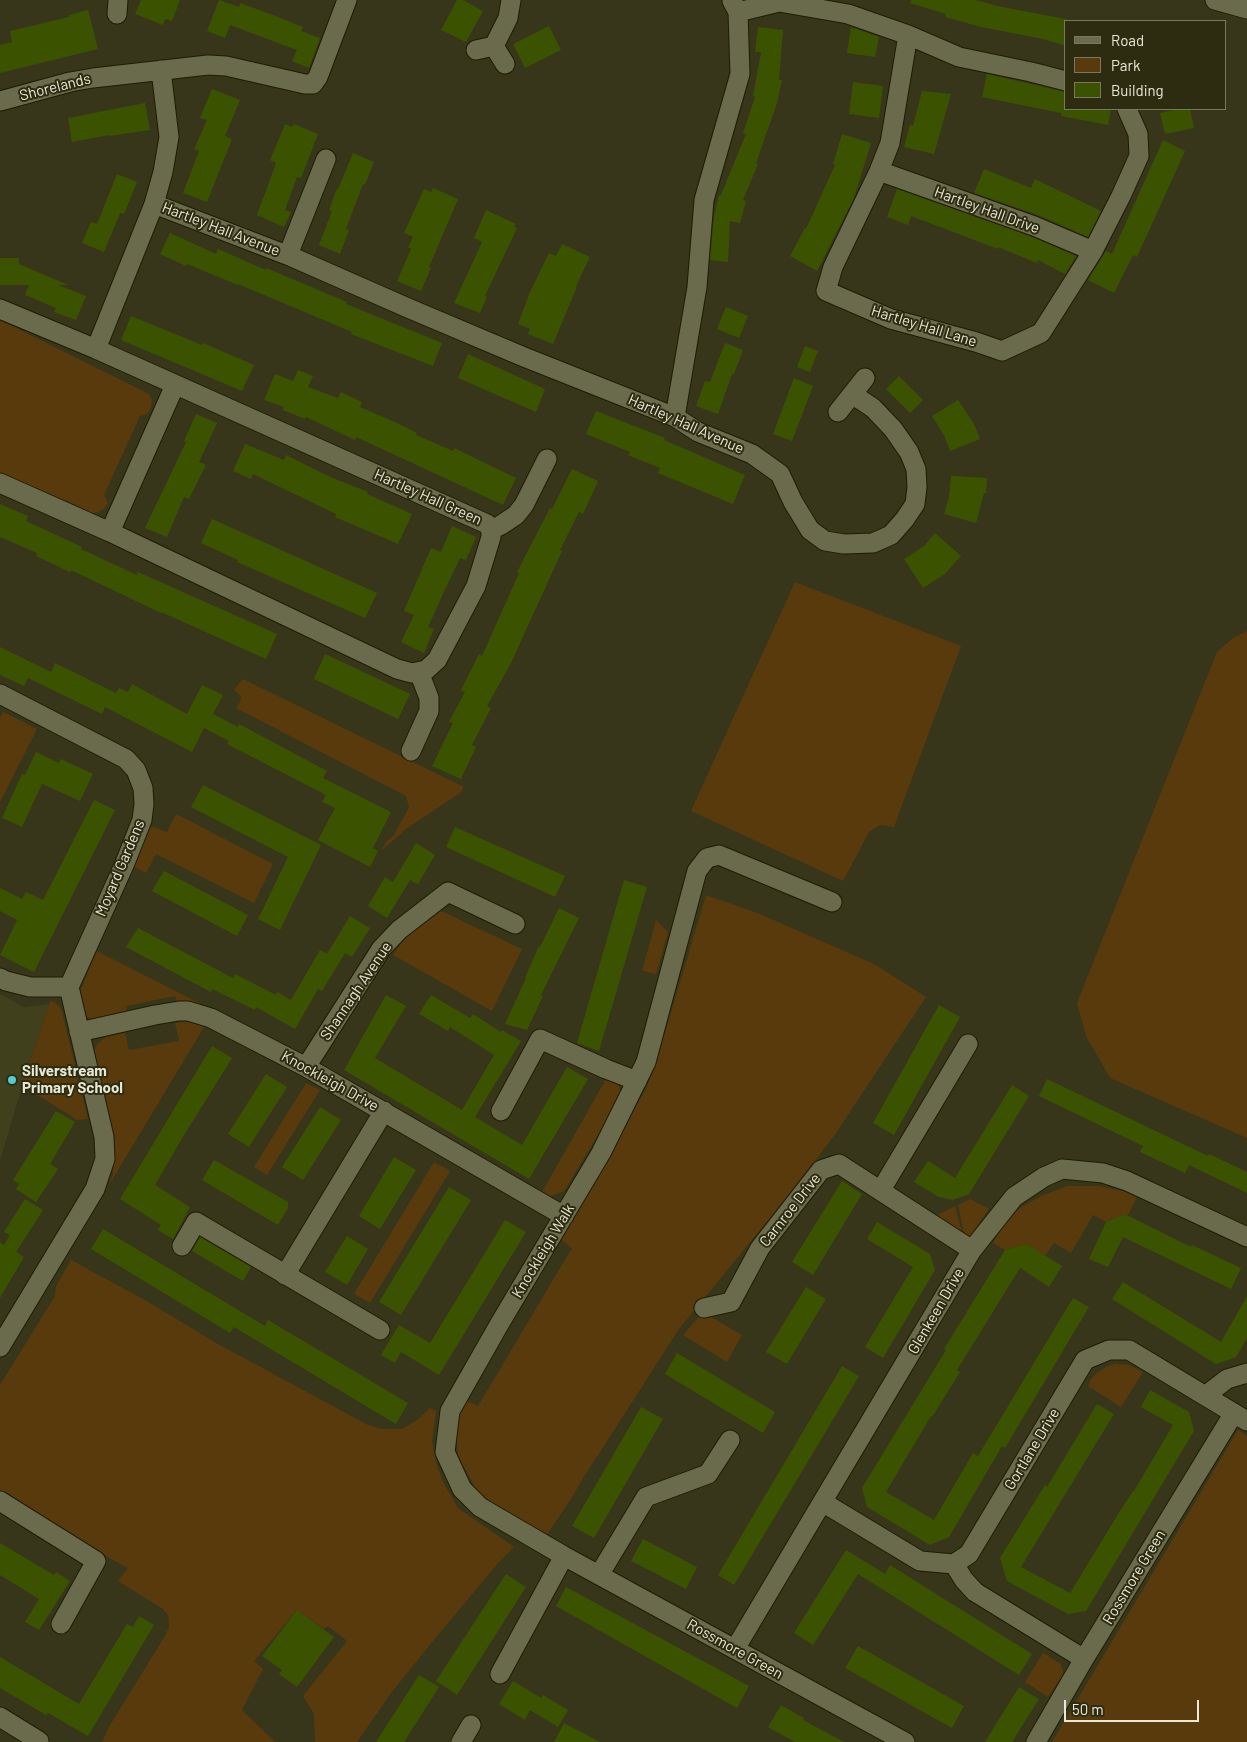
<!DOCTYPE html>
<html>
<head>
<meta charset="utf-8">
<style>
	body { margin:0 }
	#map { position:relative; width:1247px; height:1742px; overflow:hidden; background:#37361a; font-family:Barlow,sans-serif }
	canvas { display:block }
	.legend { position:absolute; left:1064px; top:20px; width:162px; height:90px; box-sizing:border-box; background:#2d2c10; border:1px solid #787760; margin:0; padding:6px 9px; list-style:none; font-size:15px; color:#e8e8d7 }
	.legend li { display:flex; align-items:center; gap:10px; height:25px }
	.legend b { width:25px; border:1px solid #787760 }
	.scale { position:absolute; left:1064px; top:1700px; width:135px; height:22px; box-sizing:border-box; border:2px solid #e8e8d7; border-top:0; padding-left:6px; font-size:15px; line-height:18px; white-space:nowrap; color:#e8e8d7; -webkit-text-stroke:4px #2d2c10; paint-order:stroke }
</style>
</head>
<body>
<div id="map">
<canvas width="1247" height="1742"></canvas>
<ul class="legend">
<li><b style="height:6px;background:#6a6a4d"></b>Road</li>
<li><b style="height:14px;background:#593a0c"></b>Park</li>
<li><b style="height:14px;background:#3b5300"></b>Building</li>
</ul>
<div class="scale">50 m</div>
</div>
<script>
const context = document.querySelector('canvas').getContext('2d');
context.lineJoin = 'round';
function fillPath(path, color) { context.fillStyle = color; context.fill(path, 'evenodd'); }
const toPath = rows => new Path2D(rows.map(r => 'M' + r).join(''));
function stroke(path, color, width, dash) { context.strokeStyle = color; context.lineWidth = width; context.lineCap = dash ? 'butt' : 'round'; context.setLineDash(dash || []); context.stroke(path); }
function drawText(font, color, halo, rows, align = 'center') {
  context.font = font + ' Barlow,sans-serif'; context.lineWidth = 4; context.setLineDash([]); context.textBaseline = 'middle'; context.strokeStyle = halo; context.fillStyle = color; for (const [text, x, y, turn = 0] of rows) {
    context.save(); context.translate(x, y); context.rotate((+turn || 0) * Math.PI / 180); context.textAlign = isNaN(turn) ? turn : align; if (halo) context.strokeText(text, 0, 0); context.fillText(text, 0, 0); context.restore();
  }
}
fillPath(toPath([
	[0,994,24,1007,49,1004,25,1076,0,1161]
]), '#41401c');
fillPath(toPath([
	[0,320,149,394,152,400,151,408,147,414,140,416,104,495,108,503,104,509,96,513,90,513,66,500,52,500,0,473],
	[795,582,961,646,894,827,880,825,869,832,843,881,691,811],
	[1247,631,1247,1138,1110,1078,1086,1036,1077,1003,1217,652,1233,638],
	[243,679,464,787,460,793,406,829,381,851,386,842,394,835,409,807,406,796,236,708,240,702,241,696,234,690],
	[3,712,37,729,0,802,0,718],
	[176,814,273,864,254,903,156,854,146,873,133,866,148,828,154,827,167,832],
	[706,895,760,914,876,965,926,997,836,1133,797,1185,679,1329,582,1480,571,1499,546,1536,493,1504,477,1491,458,1456,456,1432,457,1419,466,1401,478,1406,572,1248,561,1240,589,1187,646,1089,656,1063],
	[441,911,522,949,492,1011,393,955,405,938],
	[656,920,668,932,656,974,642,971],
	[97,951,213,1010,178,1006,175,996,126,1006,128,1016,95,1021,86,1016,81,1006,79,994],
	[50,1001,53,1001,61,1008,88,1119,77,1120,22,1085],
	[190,1021,204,1027,109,1185,113,1174,114,1155,93,1052,98,1043,106,1037,125,1033,129,1050,179,1041,175,1023],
	[606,1079,619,1085,621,1097,564,1191,549,1197,541,1194],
	[306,1083,320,1090,267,1175,254,1167],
	[434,1162,450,1171,370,1303,354,1294],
	[1067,1186,1099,1186,1126,1192,1137,1197,1128,1215,1125,1214,1106,1222,1093,1215,1071,1253,1054,1243,1045,1256,1027,1244,1005,1250,993,1243,1005,1223,1020,1208,1041,1196],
	[970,1199,989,1209,970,1236,964,1233,958,1205],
	[955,1206,962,1232,934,1217],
	[71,1260,145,1300,218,1344,368,1425,381,1429,402,1429,417,1420,430,1408,436,1411,432,1442,437,1466,443,1482,458,1508,514,1547,498,1563,433,1641,391,1693,357,1742,315,1742,314,1714,303,1696,347,1641,328,1626,324,1629,297,1610,254,1661,263,1669,242,1710,275,1742,102,1742,110,1725,165,1636,169,1627,168,1615,163,1609,118,1581,128,1568,53,1528,0,1495,0,1385,55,1296,56,1286],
	[703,1312,742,1335,727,1362,683,1335],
	[1115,1364,1129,1365,1143,1372,1121,1407,1088,1386,1091,1379,1097,1373,1106,1367],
	[1238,1430,1247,1436,1247,1742,1052,1742],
	[1043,1653,1061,1664,1063,1674,1048,1697,1025,1682]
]), '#593a0c');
fillPath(toPath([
	[141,0,180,0,172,21,165,19,163,25,135,14],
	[219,0,239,7,240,3,273,15,303,27,301,31,320,38,309,68,292,61,297,50,230,25,225,38,207,31],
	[457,0,463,0,483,11,466,42,441,30],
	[911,0,976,0,997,6,1066,19,1066,46,1043,39,981,27,945,17,946,14,910,3],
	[88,10,98,49,0,73,0,45,12,42,10,31,69,17,69,15],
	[549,26,561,50,525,68,513,44],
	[758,27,783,30,779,80,782,80,777,103,756,163,758,164,743,200,746,201,740,223,730,221,728,262,710,260,714,216,719,195,721,195,746,134,743,133,755,97,753,96,761,52,755,52],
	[851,27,879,37,875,57,847,53],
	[987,74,1066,92,1066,109,1111,109,1108,125,1061,116,1061,113,982,97],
	[853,82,883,86,879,118,849,114],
	[212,89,240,100,225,136,232,139,207,202,183,193,199,151,194,149,207,120,200,118],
	[922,91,951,94,934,154,904,147,910,125,913,126],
	[145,103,150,130,109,136,109,135,72,142,68,118],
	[1178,109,1190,109,1194,128,1165,134,1160,113],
	[285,124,292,127,294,124,318,134,301,178,297,177,285,210,291,212,284,227,257,215,276,163,270,160],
	[842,134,871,143,854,198,817,271,790,256,805,228,806,229,835,165,833,164],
	[1163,140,1185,151,1137,257,1133,255,1114,293,1088,280,1106,251,1112,254],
	[353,153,374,162,365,185,363,184,346,229,349,230,340,254,319,245,332,211,329,210,337,188,338,189],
	[984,169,1031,188,1035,179,1101,211,1088,237,1038,215,974,193],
	[117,174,137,182,124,214,120,213,104,252,82,243,91,222,97,224],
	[433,188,458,199,429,267,431,268,421,291,397,281,411,249,408,247,413,237,404,233,424,189,431,192],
	[897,189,1030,236,1076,256,1065,274,1038,260,1037,263,998,247,998,249,911,216,908,225,887,217],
	[486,210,516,224,514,227,517,228,485,296,487,297,480,313,454,303,482,242,474,238],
	[170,233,216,254,218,249,266,270,266,268,347,302,346,304,442,343,433,366,351,334,352,332,238,284,238,285,187,264,186,266,160,254],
	[562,244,590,257,577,284,576,289,553,344,528,334,530,329,518,324,530,292,549,253,556,256],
	[0,258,19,258,19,264,68,285,58,285,86,296,76,320,54,312,56,308,25,295,29,285,0,285],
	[726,307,748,316,739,338,717,329],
	[131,316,202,345,203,343,254,365,242,391,121,340],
	[725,343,743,350,734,374,732,374,718,414,696,406,705,381,710,382],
	[805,346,818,351,810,372,797,367],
	[468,354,545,389,536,412,458,378],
	[298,370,313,376,308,387,338,398,341,392,362,402,360,407,397,423,417,433,416,435,453,451,454,448,516,478,503,505,356,437,355,440,306,417,305,419,283,410,284,407,264,400,275,374,293,381],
	[899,376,923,400,910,413,886,389],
	[794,378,813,386,792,441,773,434],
	[958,400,974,424,980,439,950,451,944,435,932,416],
	[596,411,665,438,664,440,745,475,733,504,658,473,660,468,628,455,630,452,586,434],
	[196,414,217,423,199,462,206,465,189,499,184,497,167,537,145,528,186,442,184,441],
	[245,444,284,460,286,455,330,477,368,492,367,494,412,514,398,544,335,517,336,514,253,474,251,479,233,471],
	[572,469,598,481,583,514,579,512,560,550,562,551,511,663,487,706,491,708,472,745,476,747,461,779,432,766,453,723,449,722,465,692,461,690,479,654,482,656,519,573,517,572,550,508,552,509],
	[951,476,987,478,986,493,984,493,976,523,944,514,949,497],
	[0,504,28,516,26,521,82,547,81,549,137,575,138,572,277,634,266,659,161,612,161,613,71,570,70,572,36,556,37,553,0,537],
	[212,519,377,593,365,618,237,562,238,560,201,543],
	[452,526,476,537,466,560,460,558,443,594,428,627,434,629,424,653,401,642,414,615,404,611,431,548,441,552],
	[935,533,961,556,945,574,923,588,904,559,924,546],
	[0,647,51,672,55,663,116,693,119,688,128,692,132,684,187,714,202,685,223,695,213,714,238,727,239,724,327,771,323,778,391,812,373,848,378,851,370,867,318,840,335,808,322,802,326,795,227,744,229,741,204,728,192,752,105,707,102,714,28,678,24,686,0,675],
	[325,654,410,694,398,719,314,679],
	[36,752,59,763,61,759,93,774,80,801,42,784,22,827,2,818,22,774,25,775],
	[203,785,321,845,280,930,258,919,288,857,191,807],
	[94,800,115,810,34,972,0,955,17,920,0,911,0,888,22,899,26,892,43,900],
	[455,827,565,876,555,897,446,847],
	[416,843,435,855,418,884,410,880,387,918,368,906,385,877,393,882],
	[164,871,248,915,237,936,152,891],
	[624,880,647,887,599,1051,577,1043],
	[559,908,579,918,541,995,543,996,527,1030,505,1024,526,978,525,977,532,962,539,946,540,947],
	[350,916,370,928,352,957,345,953,322,991,318,989,295,1029,256,1007,255,1010,212,989,211,992,126,947,138,928,233,978,235,974,276,995,277,992,291,1000,320,950,327,954],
	[386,995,406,1006,375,1058,462,1110,494,1055,450,1027,448,1031,419,1014,431,995,470,1018,473,1014,501,1032,502,1030,521,1041,475,1117,522,1145,567,1067,588,1079,529,1179,344,1070],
	[939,1005,960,1017,894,1135,873,1123],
	[212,1046,232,1058,181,1140,155,1185,190,1207,173,1239,158,1230,161,1225,120,1199],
	[266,1074,287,1087,249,1147,228,1134],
	[1047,1079,1208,1156,1209,1154,1247,1172,1247,1193,1189,1165,1185,1173,1140,1152,1143,1146,1039,1096],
	[1012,1085,1029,1096,969,1194,953,1200,939,1197,914,1182,928,1161,955,1178],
	[320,1107,341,1120,303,1180,282,1167],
	[56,1111,75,1122,50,1164,58,1169,36,1202,16,1189,19,1184,13,1180],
	[394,1157,416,1170,380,1229,359,1216],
	[214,1160,288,1202,288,1208,278,1225,202,1180],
	[842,1181,862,1194,813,1275,792,1262],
	[449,1187,471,1200,401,1315,379,1302],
	[25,1199,43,1210,16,1252,24,1257,0,1298,0,1242,4,1245,10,1235,4,1232],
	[1125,1214,1191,1247,1192,1245,1241,1268,1231,1289,1123,1237,1108,1267,1089,1259,1106,1222],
	[505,1220,526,1232,439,1375,401,1352,395,1363,381,1355,399,1325,430,1343],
	[877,1222,930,1254,935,1270,883,1358,865,1347,913,1267,867,1239],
	[103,1229,265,1326,268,1320,408,1403,396,1424,234,1327,230,1333,91,1249],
	[347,1236,368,1249,347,1285,325,1272],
	[200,1237,251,1267,243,1281,192,1251],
	[1027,1244,1062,1266,1049,1287,1020,1268,957,1370,960,1372,932,1417,931,1416,886,1492,934,1520,973,1453,978,1456,1073,1298,1089,1307,1005,1448,1002,1446,949,1537,930,1545,867,1507,862,1488,946,1350,944,1349,1005,1250],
	[1123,1282,1221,1342,1247,1296,1247,1338,1236,1357,1216,1364,1112,1299],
	[806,1287,826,1299,787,1364,766,1352],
	[677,1353,775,1412,763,1433,665,1374],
	[842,1366,859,1376,734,1585,718,1575],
	[1150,1390,1189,1412,1194,1431,1086,1611,1068,1614,1007,1581,1000,1558,1045,1485,1047,1487,1097,1404,1114,1414,1021,1567,1070,1593,1120,1511,1133,1491,1134,1491,1173,1425,1141,1407],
	[641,1407,663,1419,594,1538,572,1526],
	[643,1539,697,1567,686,1589,631,1561],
	[0,1543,54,1575,56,1572,70,1581,39,1630,25,1622,39,1599,0,1575],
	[846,1550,885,1574,890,1565,1032,1654,1019,1675,858,1574,813,1645,794,1633],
	[506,1574,526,1587,457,1695,436,1681],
	[566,1587,749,1686,737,1708,556,1606],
	[297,1610,334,1637,297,1687,279,1674,282,1670,262,1656],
	[139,1616,154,1625,88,1736,48,1713,46,1715,0,1688,0,1657,79,1704,127,1624,133,1627],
	[858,1646,964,1706,952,1728,845,1668],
	[419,1675,439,1687,409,1734,404,1742,376,1742],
	[513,1681,541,1698,543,1695,568,1710,558,1727,530,1710,525,1720,499,1704],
	[1019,1687,1039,1699,1025,1721,1012,1742,985,1742],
	[781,1705,804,1718,803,1720,844,1742,795,1742,768,1727],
	[564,1723,600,1742,554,1742]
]), '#3b5300');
const street = toPath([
	[1215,0,1247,9],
	[732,1,738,12,779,2,848,14,908,35,959,57,1031,72,1066,81],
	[117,14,118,0],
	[908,35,890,143,879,171,833,267,826,291,891,319,976,342,1002,351,1041,333,1093,251,1121,196,1139,156,1138,134,1127,109],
	[494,46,508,18,511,0],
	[476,50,494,46,505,64],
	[0,101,70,82,93,78,208,65,226,66,305,84,313,84,318,77,347,0],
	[879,171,1034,226,1093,251],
	[154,204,292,257,408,308,524,357,675,417,698,432,752,454,780,474,793,502,810,530,825,541,844,544,873,543,891,535,905,519,915,504,917,487,916,469,909,452,893,429,873,408,852,394],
	[288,255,326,159],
	[0,309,96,349,487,524,491,530,491,537,476,586,437,660,426,670,412,673,397,669,110,532,0,483],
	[96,349,154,204,163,172,169,137,161,70],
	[838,412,865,378],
	[675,417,697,287,704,200,740,74,738,12],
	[491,530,501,525,516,515,524,505,547,459],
	[110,532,175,385],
	[0,694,126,759,136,770,143,788,144,804,142,820,125,863,69,987],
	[411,751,429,711,429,698,419,672],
	[832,902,719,855,707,858,697,871,646,1062,601,1153,500,1323,450,1411,445,1452,462,1489,480,1507,564,1556,905,1742],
	[0,978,6,981,30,987,69,987],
	[79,1032,155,1015,179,1011,188,1011,211,1018,306,1067,564,1216],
	[306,1067,381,949,399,930,448,892,515,924],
	[501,1111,540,1039,606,1069,637,1081],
	[881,1190,968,1044],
	[182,1246,196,1222,380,1330],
	[285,1275,384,1111],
	[704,1308,731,1302,760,1248,821,1170,839,1164,972,1250],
	[0,1347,95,1189,105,1159,104,1137,69,987],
	[1205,1396,1227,1379,1247,1373],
	[0,1501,96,1561,61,1624],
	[824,1503,920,1561,954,1564,969,1554,1085,1360,1109,1350,1129,1350,1247,1421],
	[954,1564,964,1580,975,1592,1084,1659],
	[599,1575,646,1497,708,1474,730,1440],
	[735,1649,972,1250,1014,1197,1044,1177,1062,1169,1103,1173,1127,1181,1247,1237],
	[500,1674,564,1556],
	[0,1717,39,1741],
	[461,1742,471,1725],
	[1036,1742,1084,1659,1234,1413]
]);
stroke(street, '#1e1d03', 21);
stroke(street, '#6a6a4d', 19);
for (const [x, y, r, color] of [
	[12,1080,5,"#51ccd2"]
]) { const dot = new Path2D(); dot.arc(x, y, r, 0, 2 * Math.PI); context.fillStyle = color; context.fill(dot); stroke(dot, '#2d2c10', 2); }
drawText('15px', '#e8e8d7', '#2d2c10', [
	["Shorelands",55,87,-14],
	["Hartley Hall Drive",987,210,20],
	["Hartley Hall Avenue",221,229,21],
	["Hartley Hall Lane",924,326,17],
	["Hartley Hall Avenue",686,424,24],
	["Hartley Hall Green",428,497,24],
	["Moyard Gardens",120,868,-67],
	["Shannagh Avenue",356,991,-56],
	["Knockleigh Drive",330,1081,29],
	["Carnroe Drive",790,1210,-52],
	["Knockleigh Walk",543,1251,-59],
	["Glenkeen Drive",936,1311,-60],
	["Gortlane Drive",1032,1449,-59],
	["Rossmore Green",1134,1577,-59],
	["Rossmore Green",735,1649,29]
]);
drawText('bold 15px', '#e8e8d7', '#2d2c10', [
	["Silverstream",22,1071],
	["Primary School",22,1088]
], 'left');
</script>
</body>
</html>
